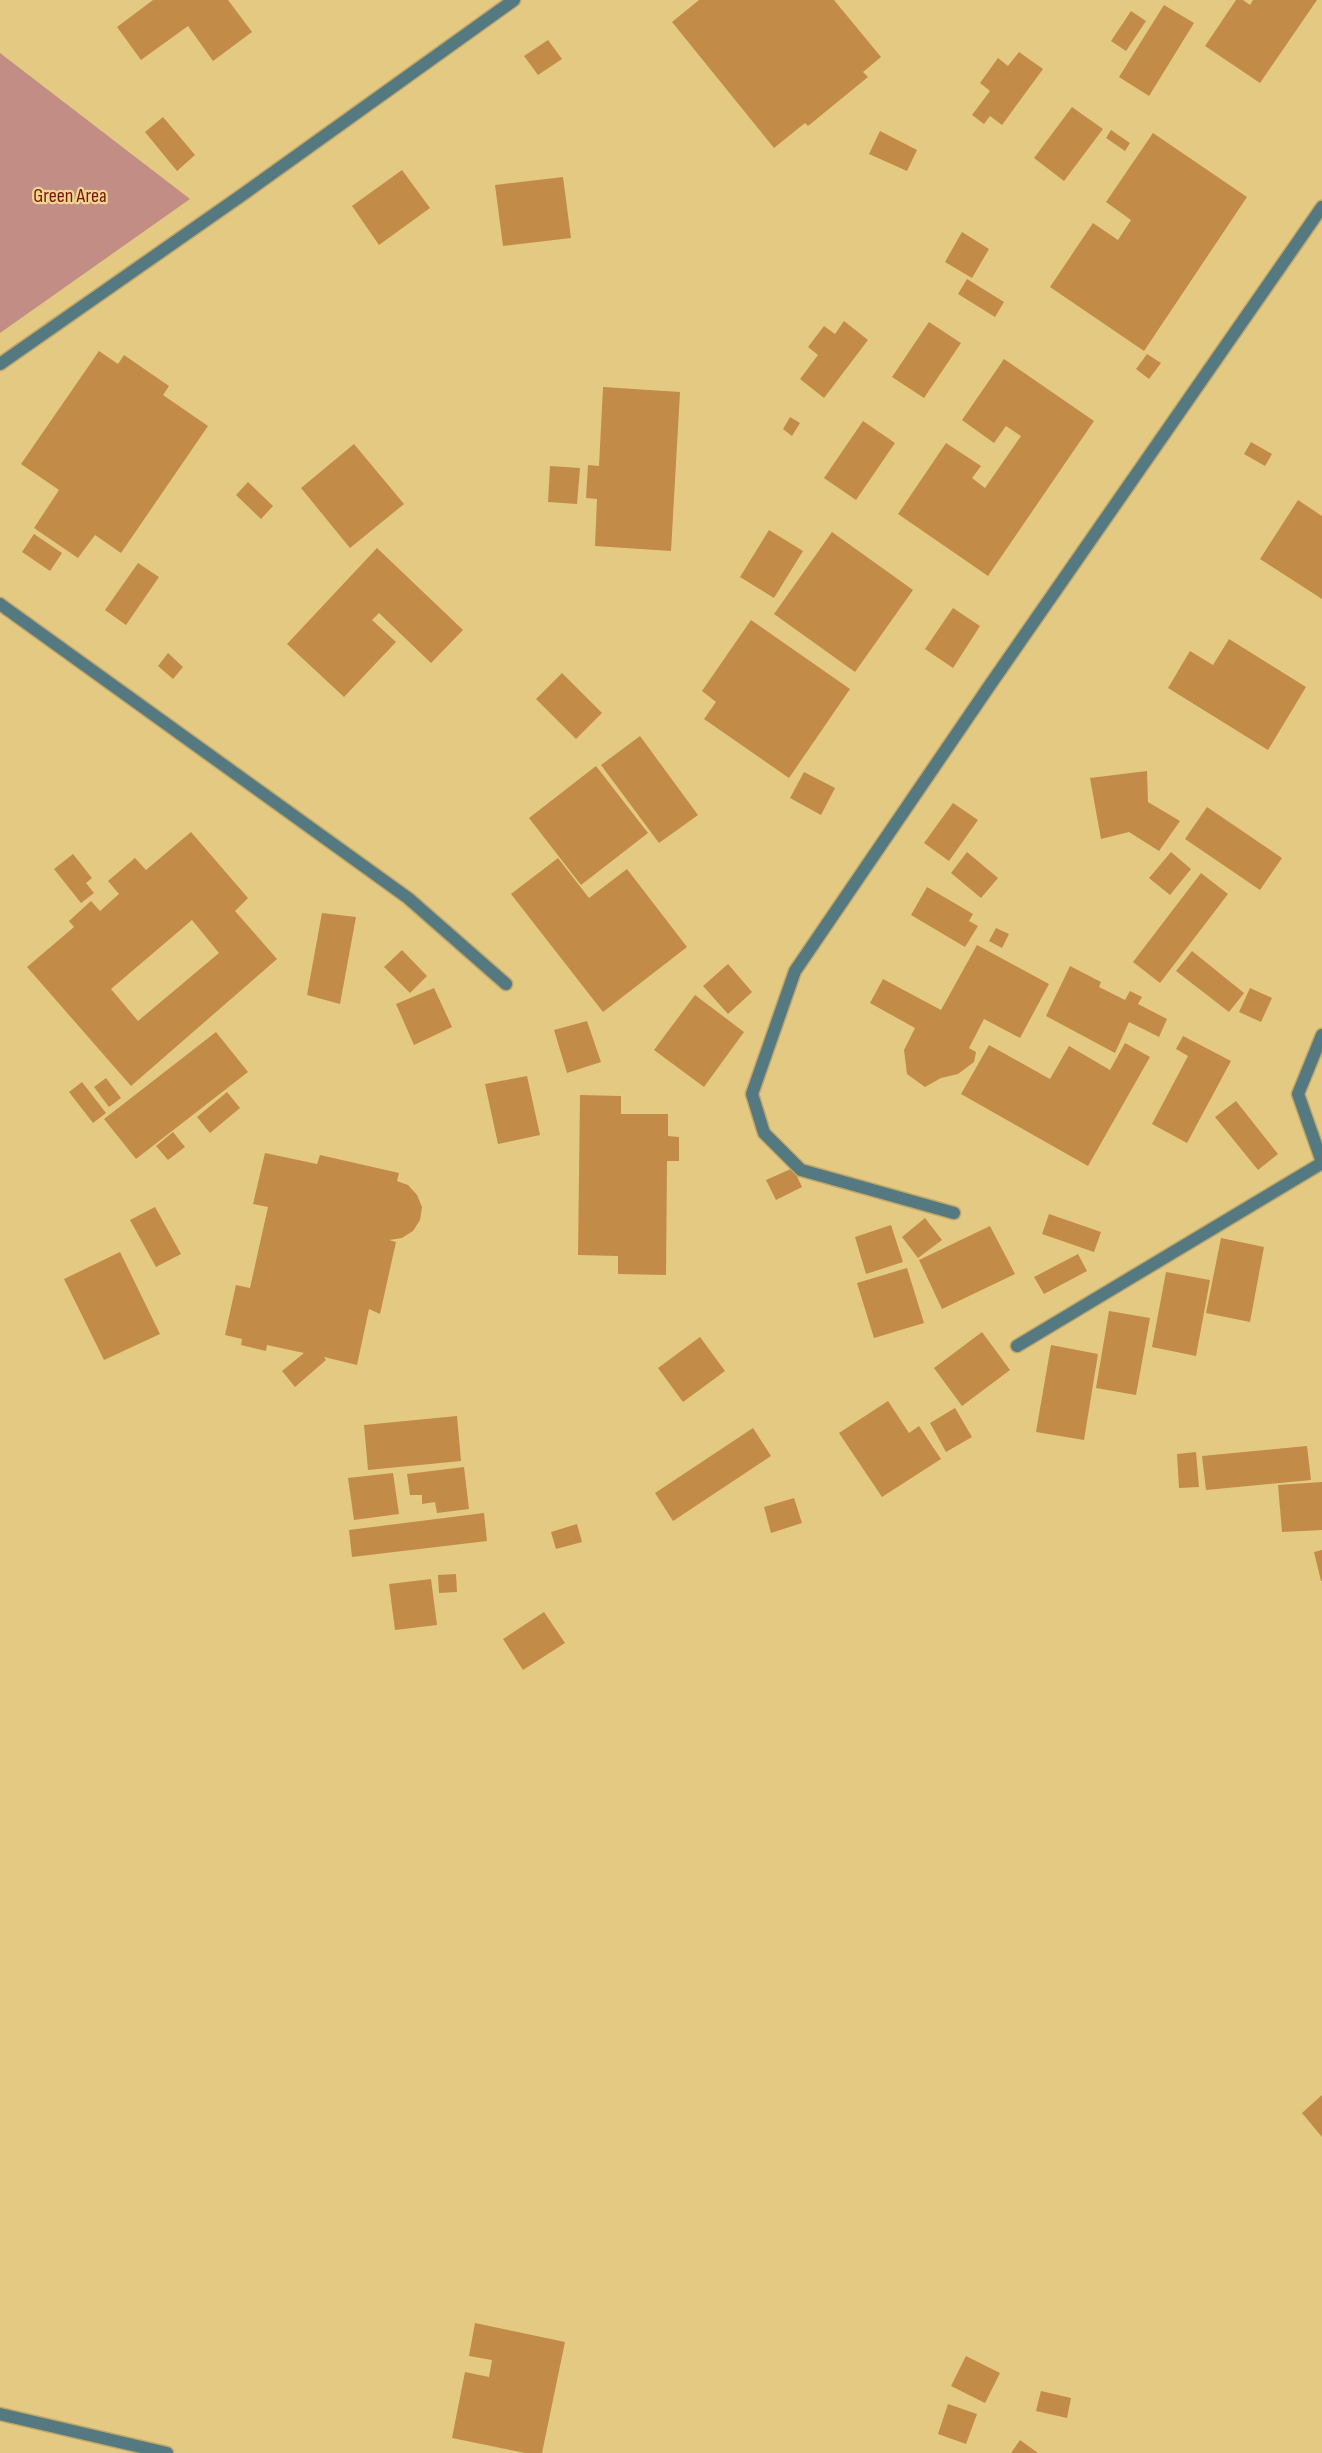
<!DOCTYPE html>
<html>
<head>
<meta charset="utf-8">
<style>
	body { margin:0 }
	canvas { display:block; background:#e4c982 }
</style>
</head>
<body>
<canvas width="1322" height="2453"></canvas>
<script>
const context = document.querySelector('canvas').getContext('2d');
context.lineJoin = 'round';
function fillPath(path, color) { context.fillStyle = color; context.fill(path, 'evenodd'); }
const toPath = rows => new Path2D(rows.map(r => 'M' + r).join(''));
function stroke(path, color, width, dash) { context.strokeStyle = color; context.lineWidth = width; context.lineCap = dash ? 'butt' : 'round'; context.setLineDash(dash || []); context.stroke(path); }
function drawText(font, color, halo, rows, align = 'center') {
  context.font = font + ' "Sofia Sans Condensed",sans-serif'; context.lineWidth = 4.5; context.setLineDash([]); context.textBaseline = 'middle'; context.strokeStyle = halo; context.fillStyle = color; for (const [text, x, y, turn = 0] of rows) {
    context.save(); context.translate(x, y); context.rotate((+turn || 0) * Math.PI / 180); context.textAlign = isNaN(turn) ? turn : align; if (halo) context.strokeText(text, 0, 0); context.fillText(text, 0, 0); context.restore();
  }
}
fillPath(toPath([
	[0,53,190,199,0,333]
]), '#c28d84');
fillPath(toPath([
	[153,0,228,0,252,32,213,61,188,26,141,60,117,27],
	[699,0,834,0,881,57,863,72,868,77,808,126,805,123,774,148,672,22],
	[1236,0,1243,0,1250,5,1253,0,1317,0,1260,83,1205,46],
	[1164,5,1194,23,1149,96,1119,77],
	[1131,11,1146,21,1126,51,1111,41],
	[548,40,562,59,538,75,524,56],
	[1019,52,1043,69,1002,125,990,116,984,124,972,115,990,91,980,83,998,58,1008,66],
	[1072,107,1103,129,1064,181,1034,158],
	[163,117,195,155,177,171,145,132],
	[1111,130,1130,143,1125,151,1106,138],
	[880,131,917,150,907,171,869,154],
	[1153,133,1247,197,1144,351,1050,287,1093,223,1118,240,1131,220,1106,202],
	[402,170,430,208,379,245,352,206],
	[563,177,571,238,503,246,495,185],
	[962,232,989,249,972,278,945,262],
	[967,279,1004,302,995,317,958,294],
	[844,321,868,340,824,398,800,379,818,355,808,347,824,326,835,334],
	[929,322,961,343,924,398,892,377],
	[99,351,118,364,124,355,169,386,163,395,208,426,121,553,95,535,78,558,34,528,59,490,21,464],
	[1147,354,1161,363,1149,379,1136,369],
	[1004,359,1094,421,988,576,898,514,946,443,981,466,972,478,985,488,1021,436,1006,426,994,443,962,420],
	[603,387,680,392,671,551,595,546,597,499,586,498,588,465,599,466],
	[790,417,800,423,792,436,783,429],
	[863,421,895,443,856,500,824,478],
	[1251,442,1272,454,1265,466,1244,454],
	[354,444,404,504,350,548,301,488],
	[550,466,580,468,577,504,548,502],
	[248,482,273,506,261,519,236,495],
	[1298,500,1322,516,1322,599,1260,559],
	[769,530,803,551,774,598,740,577],
	[832,532,913,590,855,672,774,614],
	[34,534,62,553,50,571,22,552],
	[377,548,463,630,431,663,379,613,372,620,396,642,344,697,287,644],
	[138,563,159,577,126,625,105,610],
	[953,608,980,626,953,668,925,649],
	[751,620,850,689,789,778,704,719,716,702,702,691],
	[1229,639,1306,687,1268,750,1168,688,1190,651,1213,665],
	[168,653,183,667,173,679,158,666],
	[562,673,602,713,576,739,536,699],
	[640,736,698,815,659,843,601,765],
	[596,766,648,833,581,885,529,818],
	[1147,771,1148,802,1180,821,1159,851,1129,832,1101,839,1090,778],
	[804,772,835,788,821,815,790,798],
	[953,803,978,820,949,861,924,843],
	[1207,807,1282,858,1260,890,1185,839],
	[191,832,248,898,235,911,277,959,131,1086,27,967,74,927,69,921,91,901,100,911,119,894,108,881,135,858,146,870],
	[192,920,219,953,138,1021,111,989],
	[967,852,998,878,981,898,951,873],
	[1171,852,1191,869,1170,895,1149,878],
	[73,854,92,878,86,883,94,893,81,903,54,869],
	[558,858,589,898,627,869,687,947,603,1012,511,894],
	[1201,873,1228,894,1160,983,1133,962],
	[927,887,973,914,969,921,978,926,965,947,911,915],
	[322,913,356,917,340,1004,307,995],
	[996,928,1009,934,1002,948,989,941],
	[977,945,1049,984,1020,1038,984,1019,969,1048,976,1052,974,1062,958,1074,941,1078,925,1087,907,1074,904,1050,915,1028,870,1003,883,979,941,1010],
	[402,950,427,976,410,993,384,967],
	[1192,951,1244,993,1229,1012,1176,971],
	[728,964,752,992,728,1014,703,986],
	[1070,966,1101,982,1099,987,1125,1000,1130,991,1142,997,1138,1004,1167,1019,1159,1037,1129,1022,1115,1053,1046,1016],
	[434,988,452,1027,414,1045,396,1004],
	[1250,988,1272,998,1261,1022,1239,1012],
	[695,995,744,1032,704,1087,654,1050],
	[587,1021,601,1062,567,1073,554,1030],
	[216,1032,248,1072,136,1159,104,1119],
	[1183,1036,1231,1061,1187,1143,1152,1124,1188,1056,1176,1049],
	[1125,1043,1150,1057,1088,1166,961,1094,989,1045,1050,1079,1069,1046,1110,1070],
	[527,1076,540,1135,498,1144,485,1084],
	[106,1078,121,1098,109,1107,94,1087],
	[82,1082,106,1113,93,1123,69,1092],
	[227,1092,240,1108,210,1133,197,1117],
	[580,1095,621,1096,621,1114,668,1114,668,1136,679,1137,679,1161,667,1161,666,1275,618,1274,618,1256,578,1255],
	[1236,1101,1278,1154,1258,1170,1215,1117],
	[173,1132,185,1147,168,1160,156,1146],
	[265,1153,317,1164,320,1155,399,1173,397,1181,408,1185,417,1195,422,1207,420,1220,413,1231,402,1238,389,1240,396,1242,380,1314,369,1309,357,1365,324,1357,326,1360,295,1387,282,1371,304,1353,267,1345,266,1351,241,1345,242,1339,225,1335,236,1285,250,1288,268,1207,253,1204],
	[793,1168,802,1187,776,1200,766,1180],
	[155,1207,181,1254,156,1267,130,1220],
	[1049,1214,1101,1232,1094,1252,1042,1234],
	[925,1218,942,1240,918,1258,902,1237],
	[891,1225,903,1262,866,1274,855,1237],
	[990,1226,1015,1274,942,1309,919,1260],
	[1221,1238,1264,1247,1250,1322,1206,1313],
	[120,1252,160,1334,104,1360,64,1279],
	[1078,1254,1087,1271,1044,1294,1034,1277],
	[907,1268,924,1323,874,1338,857,1283],
	[1166,1272,1210,1280,1196,1356,1152,1347],
	[1109,1311,1150,1318,1136,1395,1096,1388],
	[982,1332,1010,1370,962,1406,934,1368],
	[700,1337,725,1371,683,1402,658,1368],
	[1051,1345,1098,1354,1084,1440,1036,1432],
	[888,1401,909,1433,919,1426,941,1459,882,1497,839,1433],
	[955,1408,972,1437,946,1452,930,1423],
	[457,1416,461,1461,368,1470,364,1425],
	[753,1428,771,1456,673,1521,655,1493],
	[1307,1446,1311,1480,1206,1490,1202,1456],
	[1196,1452,1199,1487,1179,1488,1177,1454],
	[464,1467,469,1509,437,1513,435,1502,422,1504,422,1495,410,1495,407,1474],
	[393,1473,399,1514,354,1520,348,1478],
	[1322,1482,1322,1530,1282,1532,1278,1485],
	[794,1498,802,1523,771,1533,764,1507],
	[484,1513,487,1541,352,1557,349,1530],
	[577,1524,582,1542,556,1549,551,1532],
	[1322,1550,1322,1581,1321,1581,1314,1552],
	[456,1574,457,1592,439,1593,438,1575],
	[431,1579,437,1625,395,1630,389,1584],
	[544,1612,565,1643,523,1670,503,1639],
	[1322,2095,1322,2137,1302,2113],
	[475,2323,565,2342,542,2453,525,2453,452,2438,465,2372,489,2377,492,2360,469,2356],
	[966,2356,1000,2373,985,2403,951,2386],
	[1041,2391,1071,2398,1067,2418,1036,2411],
	[948,2404,977,2414,966,2444,938,2434],
	[1020,2440,1038,2453,1011,2453]
]), '#c38b48');
const lane = toPath([
	[1017,1346,1322,1163],
	[0,2414,167,2453]
]);
const street = toPath([
	[0,364,242,195,514,0],
	[0,604,408,898,506,984],
	[1322,1035,1298,1094,1322,1162],
	[954,1213,801,1170,764,1133,752,1094,795,971,990,685,1322,207]
]);
stroke(lane, '#c0a86b', 15);
stroke(street, '#c0a86b', 15);
stroke(lane, '#547980', 12);
stroke(street, '#547980', 12);
drawText('20px', '#7a130c', '#f1d68f', [
	["Green Area",70,197]
]);
</script>
</body>
</html>
